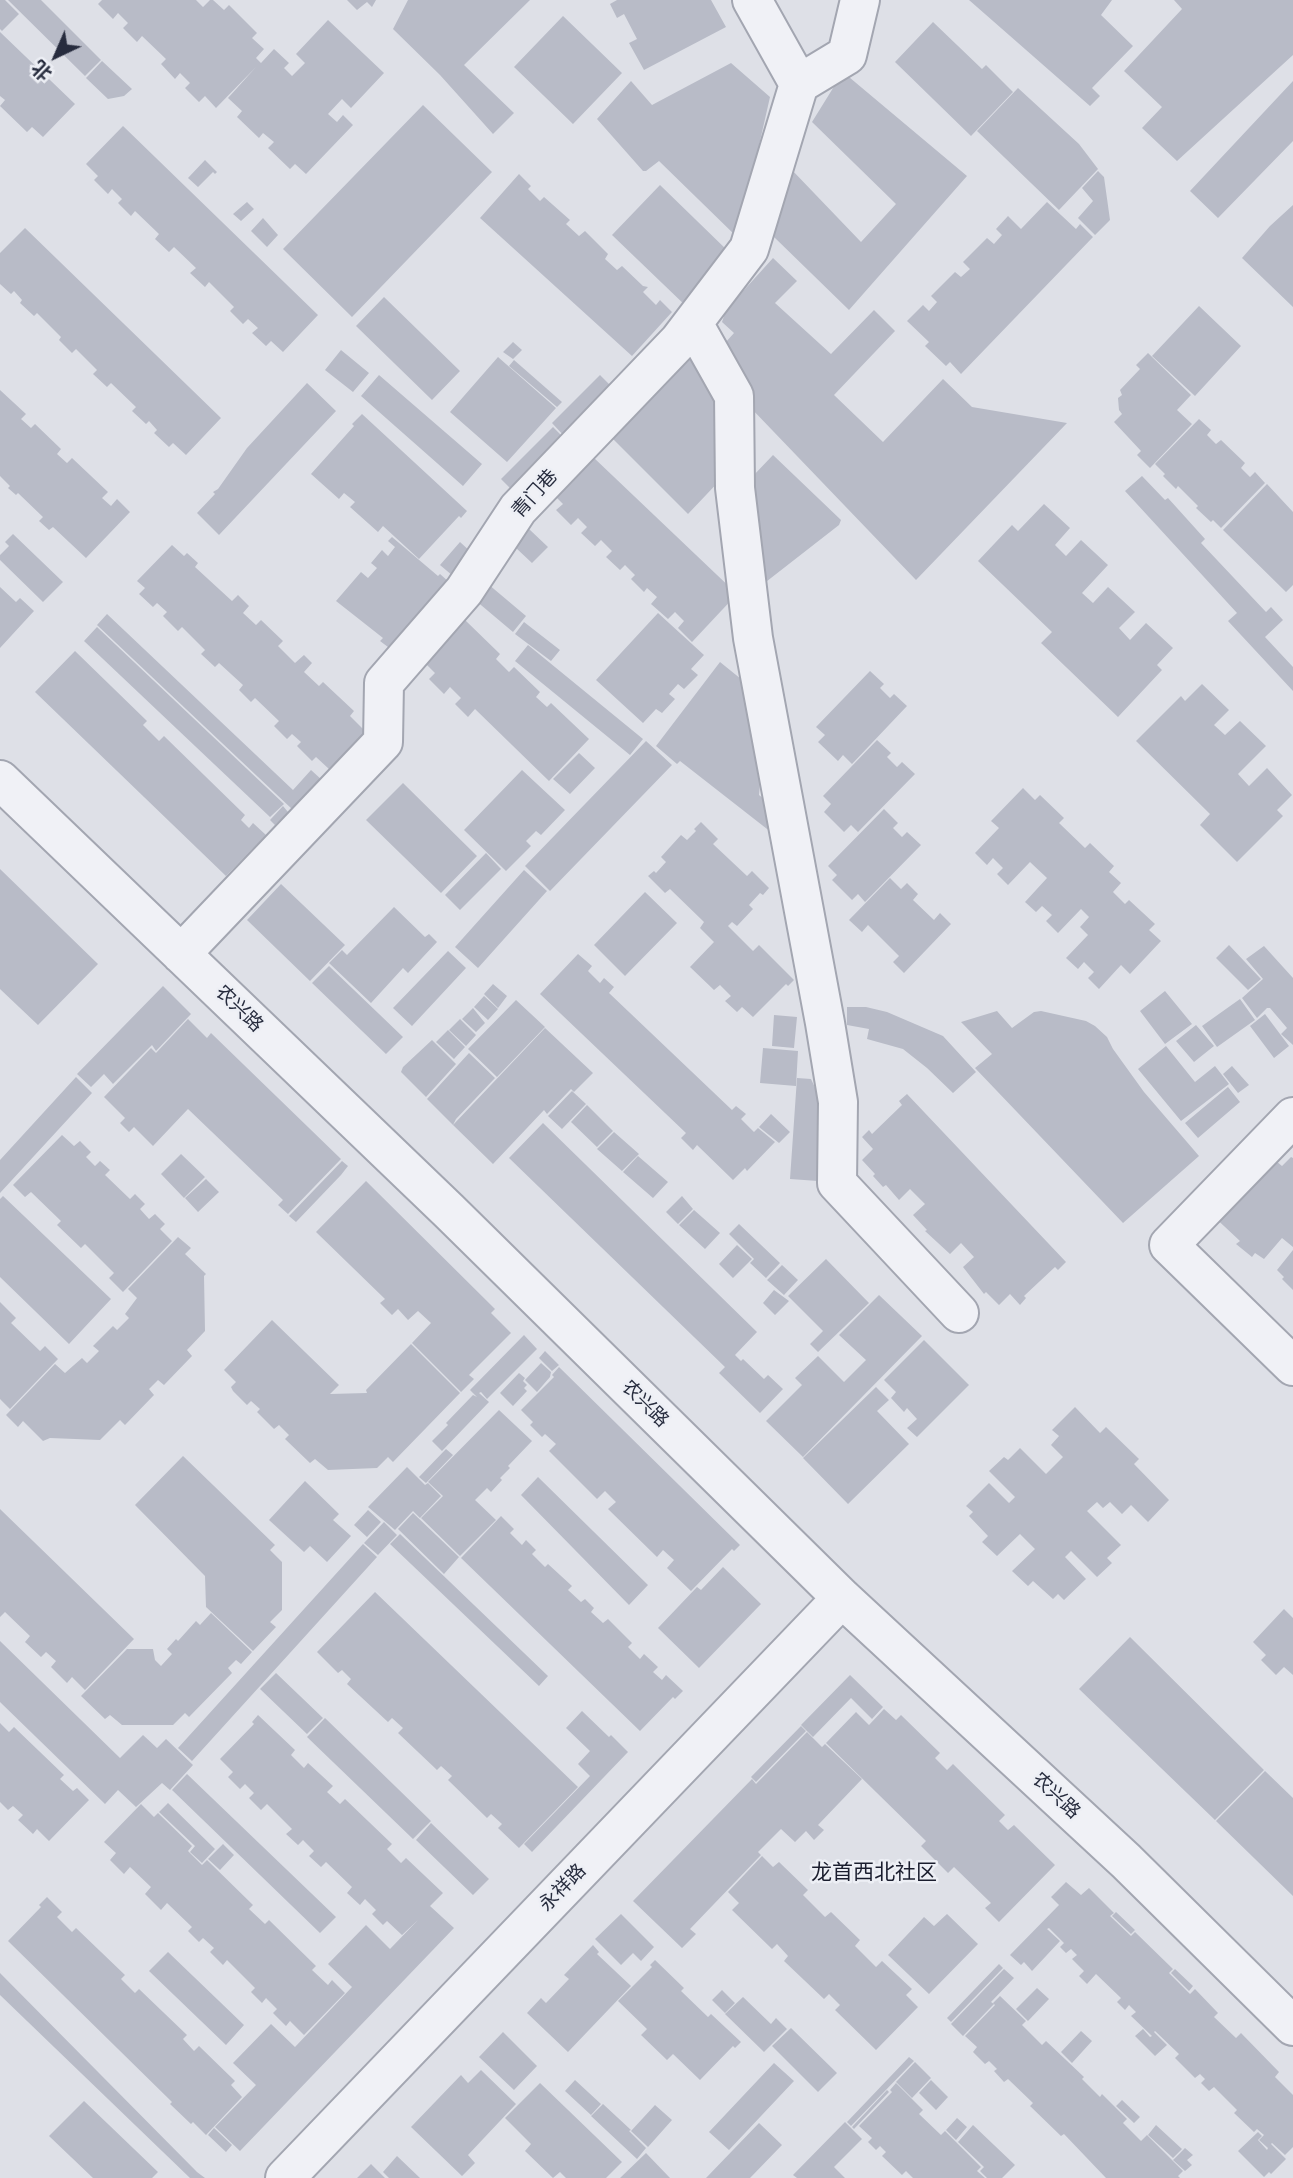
<!DOCTYPE html>
<html>
<head>
<meta charset="utf-8">
<style>
	body { margin:0 }
	#map { position:relative; width:1293px; height:2178px; overflow:hidden; background:#dee0e7; font-family:"PT Sans","Noto Sans SC",sans-serif }
	canvas { display:block }
	.north { position:absolute; left:21px; top:21px; width:70px; height:70px; -webkit-text-stroke:5px #edeff5; paint-order:stroke; rotate:224deg; font-size:19px; font-weight:700; line-height:28px; text-align:center; color:#272c3e }
	.north::after { content:''; display:block; margin:auto; width:24px; height:32px; background:#272c3e; clip-path:polygon(50% 0,100% 100%,50% 72%,0 100%) }
</style>
</head>
<body>
<div id="map">
<canvas width="1293" height="2178"></canvas>
<div class="north">北</div>
</div>
<script>
const context = document.querySelector('canvas').getContext('2d');
context.lineJoin = 'round';
function fillPath(path, color) { context.fillStyle = color; context.fill(path, 'evenodd'); }
const toPath = rows => new Path2D(rows.map(r => 'M' + r).join(''));
function stroke(path, color, width, dash) { context.strokeStyle = color; context.lineWidth = width; context.lineCap = dash ? 'butt' : 'round'; context.setLineDash(dash || []); context.stroke(path); }
function drawText(font, color, halo, rows, align = 'center') {
  context.font = font + ' "PT Sans","Noto Sans SC",sans-serif'; context.lineWidth = 5; context.setLineDash([]); context.textBaseline = 'middle'; context.strokeStyle = halo; context.fillStyle = color; for (const [text, x, y, turn = 0] of rows) {
    context.save(); context.translate(x, y); context.rotate((+turn || 0) * Math.PI / 180); context.textAlign = isNaN(turn) ? turn : align; if (halo) context.strokeText(text, 0, 0); context.fillText(text, 0, 0); context.restore();
  }
}
fillPath(toPath([
	[0,0,5,0,19,14,2,31,0,29],
	[8,0,41,0,101,60,85,76],
	[102,0,196,0,203,7,210,0,213,0,224,10,229,5,257,33,252,38,264,49,256,58,261,63,274,49,289,63,284,68,292,76,305,63,296,54,328,20,384,73,351,108,342,99,328,114,337,122,343,115,353,125,306,174,295,164,290,169,268,148,274,142,263,133,259,138,237,117,242,111,228,98,256,67,216,108,205,96,199,102,185,88,190,83,180,73,175,79,161,64,166,59,142,36,137,42,123,28,128,23,118,13,113,19,98,4],
	[347,0,376,0,372,7,367,2,357,10],
	[408,0,530,0,464,65,514,113,493,134,440,75,393,29],
	[617,0,711,0,726,27,644,70,629,43,637,39,624,14,617,18,610,4],
	[969,0,1112,0,1101,15,1133,46,1092,88,1100,96,1090,106],
	[1174,0,1293,0,1293,55,1177,161,1142,128,1162,107,1124,71,1182,9],
	[563,16,622,73,573,124,514,67],
	[933,22,982,69,986,65,1013,92,971,136,895,62],
	[0,32,75,104,43,137,32,127,27,132,0,106,5,100,0,96],
	[102,61,132,89,124,96,108,99,86,78],
	[731,63,770,97,738,238,659,161,646,171,643,171,597,119,631,81,652,105],
	[843,72,967,176,849,310,774,237,791,169,861,242,896,204,812,122],
	[1293,81,1293,141,1218,218,1190,191],
	[1018,88,1079,144,1098,169,1059,210,977,131],
	[423,105,492,172,352,317,283,249],
	[123,126,318,315,283,352,271,341,266,346,252,333,258,328,248,319,243,324,230,311,234,307,209,282,205,287,190,273,196,268,174,247,169,252,155,239,159,234,135,211,131,216,118,203,122,199,112,189,108,194,94,180,98,176,86,164],
	[205,160,217,172,215,174,213,172,198,187,188,178],
	[1098,171,1104,177,1110,220,1095,235,1078,218,1093,201,1082,188],
	[519,174,531,186,528,189,540,201,544,197,570,220,566,224,579,236,585,231,608,254,605,259,617,270,622,266,643,286,648,287,643,292,656,305,660,300,672,312,632,356,480,218],
	[660,185,730,253,688,308,612,235],
	[247,202,254,209,241,221,233,214],
	[1047,202,1076,229,1080,224,1093,237,961,374,950,362,946,366,925,346,929,342,907,321,923,305,929,311,937,302,931,296,955,272,961,277,970,269,963,262,987,238,994,244,1002,235,996,229,1008,216,1021,229],
	[1293,205,1293,307,1242,258,1270,226],
	[263,218,278,235,267,247,251,231],
	[25,228,221,418,186,455,173,443,169,447,154,433,157,430,149,421,146,424,132,411,136,407,111,383,107,387,93,374,97,370,76,349,72,353,59,340,61,337,37,313,34,316,20,303,22,300,14,291,11,294,0,284,0,253],
	[773,258,797,281,775,303,831,354,874,310,895,331,834,395,883,442,943,379,972,407,1067,423,916,580,749,406,725,343,734,333,722,322,726,310],
	[384,297,460,371,432,400,356,326],
	[1199,306,1241,346,1195,396,1152,356],
	[513,342,522,350,513,359,503,352],
	[341,350,369,373,353,392,325,370],
	[1148,353,1191,395,1177,410,1192,424,1150,468,1137,455,1141,451,1114,422,1122,414,1119,410,1118,398,1122,395,1120,390,1140,369,1136,365],
	[498,357,556,408,507,462,450,412],
	[690,359,710,378,720,401,724,476,688,514,612,438],
	[514,360,562,402,557,407,509,366],
	[379,375,482,464,463,486,361,396],
	[600,375,614,389,565,437,552,423],
	[307,383,336,411,219,535,197,513,215,494,213,492,218,489,247,448],
	[0,390,26,414,21,419,31,428,35,424,61,449,57,454,67,463,72,458,108,492,102,498,111,506,117,499,130,512,86,558,53,527,49,530,39,521,43,517,18,493,16,495,8,488,10,486,0,476],
	[362,414,467,511,461,518,459,516,419,559,383,526,378,532,350,507,355,502,344,493,339,499,311,474,354,426,352,424],
	[1199,419,1211,430,1207,435,1216,444,1221,440,1245,463,1241,468,1250,477,1255,472,1265,483,1221,528,1213,520,1211,522,1196,508,1198,506,1178,486,1176,489,1163,476,1165,474,1155,464],
	[553,427,563,437,511,489,501,479],
	[773,455,841,520,839,525,762,585,752,477],
	[593,457,737,594,692,642,678,628,684,621,675,612,668,619,651,604,657,597,647,588,644,592,631,579,635,575,625,565,620,570,606,557,612,551,601,540,595,546,581,533,587,527,578,518,571,525,556,510,563,504,555,496],
	[1142,476,1165,500,1168,498,1205,539,1201,543,1266,612,1271,607,1283,620,1265,637,1293,667,1293,691,1228,621,1237,613,1125,491],
	[1267,484,1293,512,1293,585,1286,592,1223,530],
	[1044,504,1070,528,1055,545,1066,556,1081,540,1108,565,1082,593,1093,603,1108,587,1135,612,1119,628,1130,640,1146,623,1173,648,1157,665,1162,670,1118,717,1041,643,1052,632,978,561,1012,525,1018,531],
	[529,529,548,547,532,563,516,548],
	[13,534,63,582,43,602,0,560,0,555,9,546,5,542],
	[392,537,438,576,440,574,449,582,392,650,380,641,383,638,336,601,361,572,368,578,377,568,371,563,382,550,388,556,395,547,388,541],
	[460,542,472,553,453,576,440,565],
	[172,545,184,556,187,553,198,563,195,567,232,601,238,595,249,606,243,613,256,625,261,620,283,641,278,646,295,663,304,655,312,663,304,672,319,686,323,682,354,711,350,716,366,732,329,769,316,757,312,761,297,746,301,742,292,734,287,739,274,726,279,721,255,698,251,702,239,690,243,685,219,663,215,667,201,654,205,650,182,627,178,631,163,616,167,612,157,603,153,607,139,594,145,588,137,581],
	[488,584,526,616,513,632,475,600],
	[0,587,16,602,20,598,34,611,0,648],
	[658,613,704,655,691,669,698,675,684,689,678,684,669,694,675,699,662,713,656,709,643,723,596,680],
	[107,614,293,790,311,770,322,780,293,810,97,625],
	[465,620,500,654,496,659,509,672,514,667,540,692,536,697,547,707,551,703,589,739,549,781,475,709,468,717,455,704,461,698,450,687,444,694,429,679,435,673,424,662],
	[524,622,560,650,551,661,515,634],
	[97,627,284,804,270,817,84,641],
	[528,645,643,739,630,755,515,661],
	[75,651,147,721,143,725,159,741,164,736,245,815,241,820,249,828,253,823,266,835,226,876,35,692],
	[720,662,741,679,761,772,759,795,770,804,776,836,680,761,677,764,656,746],
	[870,671,884,684,880,688,890,698,894,694,907,706,852,764,843,755,838,761,818,742,825,735,816,727],
	[1202,684,1229,710,1214,725,1225,735,1240,721,1266,746,1238,774,1249,786,1267,768,1292,795,1277,810,1283,816,1237,862,1200,825,1210,814,1136,741,1181,696,1185,701],
	[877,740,891,753,887,757,897,767,902,762,915,774,858,832,851,825,844,832,824,812,831,804,823,796],
	[646,741,672,765,550,891,525,866],
	[579,753,595,768,570,794,553,779],
	[522,770,565,810,541,835,536,831,526,841,531,846,506,871,464,830],
	[403,783,477,856,441,893,366,820],
	[1023,788,1035,800,1040,795,1064,818,1059,823,1085,848,1090,843,1114,866,1109,872,1121,883,1113,892,1125,904,1129,900,1155,924,1149,930,1161,941,1130,974,1121,965,1099,989,1088,978,1094,972,1084,962,1078,969,1066,958,1088,935,1080,927,1089,917,1081,909,1058,933,1046,921,1052,915,1042,906,1036,912,1025,902,1047,878,1030,862,1008,885,997,874,1003,868,993,858,987,865,975,853,999,828,991,821],
	[283,806,288,812,275,825,270,820],
	[884,809,898,823,893,828,902,837,907,832,921,845,865,902,858,894,852,900,832,880,837,875,828,866],
	[701,822,718,839,713,844,747,876,752,871,769,888,763,895,760,893,749,905,753,909,737,926,732,922,728,926,753,951,759,945,794,980,788,986,786,984,753,1017,742,1007,737,1012,725,1001,731,996,720,985,714,990,690,967,714,942,700,928,704,922,670,889,665,893,648,876,654,871,656,873,666,862,661,857,681,835,687,840,696,831,694,829],
	[486,853,501,869,460,910,445,895],
	[0,869,98,964,38,1025,0,989],
	[524,870,547,891,478,968,455,947],
	[890,878,901,889,907,883,918,894,913,900,934,920,940,913,951,924,904,973,893,962,899,956,868,925,862,932,849,920],
	[281,884,345,945,310,981,247,920],
	[645,892,677,923,625,976,594,945],
	[394,907,425,937,429,934,437,942,408,973,403,968,371,1003,329,963,342,950,347,955],
	[1229,945,1261,979,1248,990,1216,958],
	[1264,946,1293,978,1293,1045,1281,1034,1287,1028,1270,1008,1267,1008,1257,1018,1242,998,1263,979,1246,959],
	[448,951,466,968,412,1026,393,1008],
	[578,954,592,966,588,971,600,983,604,978,614,987,609,993,732,1110,736,1106,746,1114,741,1119,754,1132,758,1128,775,1142,747,1171,745,1168,733,1180,697,1145,693,1150,681,1138,686,1133,540,994],
	[329,966,403,1037,386,1054,312,983],
	[493,984,507,996,498,1008,484,994],
	[163,986,191,1014,156,1051,152,1045,113,1084,104,1074,91,1087,77,1074],
	[1165,991,1192,1024,1165,1044,1140,1011],
	[484,996,498,1009,488,1020,474,1007],
	[1240,999,1255,1020,1217,1047,1202,1026],
	[516,1000,545,1027,497,1077,468,1049],
	[847,1007,866,1007,887,1012,943,1036,976,1072,953,1093,927,1068,903,1049,867,1039,869,1029,847,1025],
	[473,1008,485,1023,476,1032,462,1019],
	[997,1011,1012,1028,1034,1012,1041,1011,1086,1021,1095,1026,1107,1037,1113,1049,1144,1092,1199,1156,1123,1223,975,1068,992,1054,961,1022],
	[1265,1014,1289,1046,1274,1058,1250,1026],
	[774,1015,797,1017,794,1048,772,1046],
	[188,1019,207,1038,211,1033,341,1159,288,1214,278,1205,283,1200,188,1109,153,1146,134,1127,129,1132,120,1123,125,1118,104,1097,151,1048,156,1053],
	[460,1019,476,1035,466,1046,449,1030],
	[1196,1025,1214,1046,1194,1062,1176,1041],
	[545,1028,593,1073,574,1092,571,1089,547,1114,544,1110,493,1164,453,1125],
	[448,1030,465,1047,454,1059,436,1042],
	[432,1040,456,1064,426,1097,401,1072,403,1067],
	[1166,1046,1195,1082,1215,1066,1229,1084,1181,1121,1138,1069],
	[763,1048,798,1051,796,1086,760,1083],
	[469,1053,495,1078,456,1119,453,1125,427,1099],
	[1232,1066,1249,1085,1238,1093,1223,1074],
	[76,1077,92,1093,0,1193,0,1160],
	[797,1078,811,1079,823,1105,818,1181,790,1179],
	[1228,1087,1240,1102,1198,1138,1185,1123],
	[572,1091,586,1104,562,1129,548,1116],
	[907,1094,1066,1262,1058,1270,1055,1267,1024,1296,1026,1298,1020,1305,1010,1294,999,1305,986,1292,984,1294,963,1267,974,1257,961,1243,950,1254,925,1231,927,1230,913,1215,925,1204,910,1189,899,1200,886,1185,883,1187,873,1176,875,1174,862,1160,873,1149,862,1137,869,1130,872,1134,902,1105,899,1101],
	[587,1105,613,1131,597,1147,571,1122],
	[771,1114,790,1132,779,1143,759,1127],
	[543,1123,757,1332,735,1355,741,1361,743,1359,764,1379,768,1375,783,1389,760,1413,719,1373,725,1367,509,1158],
	[614,1132,639,1154,622,1171,597,1149],
	[62,1135,74,1146,80,1141,91,1152,86,1157,95,1166,100,1161,110,1170,105,1175,130,1199,135,1194,145,1204,140,1209,149,1219,155,1214,165,1224,160,1229,172,1241,123,1292,109,1278,114,1273,85,1244,81,1248,57,1225,61,1221,31,1192,25,1197,13,1185],
	[181,1154,205,1177,184,1198,161,1174],
	[638,1156,668,1182,653,1198,623,1172],
	[1291,1157,1293,1158,1293,1247,1282,1238,1264,1259,1255,1253,1252,1257,1236,1244,1240,1241,1209,1212,1276,1161,1282,1166],
	[342,1161,348,1166,341,1175,296,1222,289,1216],
	[206,1179,219,1192,198,1212,185,1198],
	[366,1181,495,1309,491,1313,511,1333,469,1375,474,1379,461,1392,412,1343,431,1323,418,1311,408,1320,398,1309,392,1315,380,1303,385,1299,316,1232],
	[3,1196,111,1299,69,1344,0,1277,0,1199],
	[682,1196,693,1209,678,1224,666,1212],
	[694,1210,720,1233,705,1249,679,1225],
	[739,1224,780,1263,766,1278,750,1263,754,1259,729,1234],
	[178,1237,191,1248,185,1254,206,1274,204,1276,205,1331,187,1350,192,1356,164,1385,158,1380,149,1389,154,1395,125,1425,120,1420,100,1440,50,1438,43,1441,23,1421,18,1427,6,1415,55,1364,65,1373,82,1358,87,1363,99,1351,93,1346,113,1326,117,1330,129,1318,125,1314,137,1298,128,1289],
	[737,1245,752,1259,733,1278,719,1264],
	[1293,1250,1293,1290,1282,1279,1284,1277,1277,1270],
	[826,1259,869,1303,818,1352,810,1344,823,1331,788,1296],
	[782,1265,798,1280,784,1295,767,1280],
	[774,1290,789,1301,775,1315,763,1303],
	[879,1295,922,1336,803,1457,766,1421,802,1385,795,1378,818,1356,844,1382,866,1360,839,1335],
	[0,1302,16,1318,11,1323,40,1351,45,1346,58,1359,10,1409,0,1399],
	[272,1320,339,1385,330,1394,367,1393,366,1390,411,1344,460,1393,393,1462,388,1457,377,1468,328,1470,315,1459,310,1463,285,1439,289,1435,279,1425,274,1429,257,1412,260,1409,251,1401,247,1405,233,1391,231,1387,236,1382,224,1370],
	[524,1335,537,1349,487,1399,481,1392,479,1393,489,1402,442,1451,432,1441,448,1425,446,1423,473,1395,477,1397,470,1390],
	[924,1340,969,1385,917,1437,907,1428,917,1419,907,1408,904,1412,891,1398,896,1392,884,1380],
	[545,1351,559,1365,552,1371,539,1358],
	[541,1363,551,1372,550,1377,537,1392,525,1380],
	[559,1367,740,1545,734,1551,732,1549,691,1591,667,1568,674,1560,663,1550,657,1557,608,1509,616,1502,605,1491,597,1499,549,1451,556,1444,545,1434,542,1437,530,1425,533,1422,521,1410,554,1377,552,1375],
	[519,1373,525,1378,523,1381,527,1385,524,1388,527,1391,513,1406,500,1393],
	[876,1387,889,1400,877,1411,909,1444,848,1504,803,1458],
	[1075,1407,1100,1433,1106,1427,1139,1459,1134,1464,1169,1500,1148,1522,1131,1505,1122,1514,1110,1502,1103,1508,1097,1502,1087,1511,1121,1545,1107,1558,1112,1563,1097,1577,1071,1551,1065,1557,1086,1579,1064,1600,1058,1594,1053,1599,1033,1581,1028,1586,1012,1571,1035,1549,1020,1534,997,1556,982,1542,988,1536,969,1516,973,1512,966,1506,989,1483,1009,1503,1015,1497,989,1471,1004,1457,1008,1460,1020,1448,1046,1474,1063,1457,1051,1445,1059,1436,1052,1430],
	[499,1410,532,1441,508,1466,510,1468,500,1478,502,1480,491,1492,487,1488,475,1500,496,1520,460,1556,421,1518,443,1496,428,1482],
	[446,1449,453,1455,426,1483,419,1477],
	[183,1456,275,1545,270,1550,282,1562,282,1610,270,1622,276,1627,253,1651,206,1607,205,1576,135,1505],
	[407,1467,425,1485,428,1483,441,1496,420,1518,413,1511,395,1530,368,1507],
	[538,1477,648,1585,629,1605,521,1495],
	[305,1481,339,1514,333,1520,351,1536,327,1562,310,1546,304,1552,269,1520],
	[0,1509,134,1639,85,1690,72,1677,67,1683,51,1667,56,1661,46,1652,41,1657,25,1642,30,1636,5,1612,0,1617],
	[368,1510,381,1522,367,1537,354,1525],
	[413,1513,459,1557,444,1574,398,1529],
	[501,1516,514,1529,510,1533,522,1545,526,1540,536,1550,532,1554,545,1567,548,1564,572,1586,568,1590,581,1602,585,1599,594,1608,591,1612,603,1623,608,1619,632,1643,628,1647,640,1659,644,1654,658,1667,653,1672,662,1680,666,1675,683,1691,675,1699,673,1697,640,1731,461,1558],
	[384,1522,397,1535,378,1555,364,1543],
	[400,1534,548,1676,539,1686,390,1544],
	[363,1544,377,1557,192,1761,178,1748],
	[723,1567,761,1604,699,1668,658,1628,697,1587,701,1590],
	[375,1592,578,1787,519,1848,498,1828,502,1824,491,1814,487,1818,448,1780,452,1776,441,1766,437,1770,398,1733,403,1728,392,1718,388,1722,347,1684,351,1679,342,1670,338,1673,317,1652],
	[1284,1609,1293,1618,1293,1675,1284,1667,1276,1675,1261,1660,1266,1655,1253,1642],
	[211,1613,252,1652,241,1664,236,1660,228,1668,232,1673,189,1717,185,1713,173,1725,122,1725,110,1715,105,1719,81,1696,127,1649,153,1649,155,1660,161,1666,172,1654,167,1649,176,1639,178,1641,196,1621,200,1625],
	[1130,1637,1264,1770,1215,1820,1079,1689],
	[0,1641,120,1758,143,1735,157,1748,166,1739,193,1765,170,1790,162,1783,136,1807,118,1790,105,1804,0,1702],
	[276,1673,323,1718,307,1734,260,1689],
	[850,1675,883,1707,872,1719,851,1698,813,1737,801,1725],
	[884,1709,896,1720,901,1715,940,1753,935,1758,947,1770,953,1764,1005,1815,999,1821,1008,1830,1014,1825,1055,1865,999,1922,985,1908,991,1903,954,1867,948,1873,921,1846,926,1841,826,1743,856,1712,869,1725],
	[582,1711,609,1737,611,1735,628,1752,532,1852,524,1844,590,1776,578,1764,590,1751,566,1728],
	[258,1715,295,1750,291,1755,304,1768,308,1763,333,1786,327,1792,340,1804,345,1799,392,1844,387,1849,401,1863,406,1858,443,1893,430,1906,454,1928,240,2151,215,2127,256,2085,233,2063,271,2024,295,2047,352,1987,328,1964,366,1925,390,1949,418,1920,402,1935,387,1921,383,1925,372,1914,376,1910,365,1899,360,1905,347,1893,352,1887,326,1862,321,1867,309,1856,314,1851,303,1840,298,1845,286,1834,292,1829,267,1804,261,1810,249,1798,254,1793,245,1784,240,1789,228,1777,233,1772,220,1759,254,1724,252,1722],
	[325,1718,431,1821,413,1839,307,1737],
	[0,1723,9,1732,14,1727,64,1775,60,1779,73,1791,77,1788,89,1800,49,1841,37,1829,33,1834,18,1820,23,1815,13,1806,8,1810,0,1802],
	[801,1726,806,1731,756,1782,751,1777],
	[807,1732,822,1747,825,1744,862,1779,818,1825,824,1830,814,1840,806,1831,795,1842,781,1829,758,1852,761,1855,690,1929,696,1934,682,1948,633,1901,752,1779,756,1784],
	[1265,1771,1293,1798,1293,1896,1216,1821],
	[187,1774,336,1917,320,1933,172,1790],
	[168,1803,215,1849,202,1863,190,1852,195,1846,159,1812],
	[141,1804,154,1817,158,1813,192,1846,188,1851,202,1865,207,1860,253,1905,249,1909,265,1924,269,1920,316,1966,312,1970,328,1985,332,1980,345,1993,304,2035,290,2021,286,2026,273,2013,277,2009,266,1998,262,2003,251,1992,255,1988,227,1960,223,1965,210,1952,214,1948,203,1938,199,1942,188,1931,192,1927,167,1903,161,1910,145,1894,151,1887,130,1867,124,1874,110,1860,116,1853,104,1842],
	[431,1823,489,1879,473,1895,416,1840],
	[223,1844,234,1855,220,1870,208,1859],
	[762,1856,773,1867,779,1862,808,1890,803,1895,825,1917,831,1912,860,1940,855,1946,876,1967,882,1961,912,1989,906,1995,918,2007,876,2050,835,2010,840,2005,829,1994,824,1999,784,1961,788,1956,777,1944,772,1949,732,1910,739,1903,728,1892],
	[1066,1882,1081,1895,1089,1888,1114,1913,1110,1916,1131,1936,1135,1932,1173,1969,1169,1973,1190,1994,1195,1989,1218,2013,1214,2017,1236,2038,1241,2033,1279,2072,1275,2077,1293,2095,1293,2147,1285,2155,1272,2143,1271,2144,1286,2159,1271,2174,1269,2172,1264,2177,1238,2151,1258,2132,1262,2136,1258,2140,1267,2150,1268,2148,1259,2140,1264,2135,1257,2129,1254,2132,1234,2113,1237,2110,1214,2087,1209,2091,1201,2083,1205,2079,1200,2074,1195,2078,1175,2058,1179,2054,1155,2031,1154,2032,1167,2045,1155,2056,1135,2036,1143,2029,1150,2037,1152,2036,1131,2016,1136,2012,1129,2005,1125,2010,1117,2002,1121,1998,1096,1974,1087,1984,1079,1976,1084,1971,1072,1959,1077,1955,1071,1949,1066,1953,1060,1947,1064,1943,1049,1928,1047,1929,1060,1941,1032,1971,1024,1962,1021,1965,1010,1955,1059,1905,1051,1897],
	[47,1897,62,1912,57,1917,72,1932,76,1928,125,1975,121,1979,135,1993,139,1989,187,2035,183,2039,194,2051,199,2046,235,2081,231,2085,242,2097,206,2135,193,2122,191,2124,170,2104,172,2102,8,1941,41,1907,39,1905],
	[1116,1912,1135,1930,1131,1934,1112,1916],
	[621,1914,654,1947,641,1961,633,1953,621,1965,595,1939],
	[947,1914,978,1944,929,1994,888,1955,924,1917,934,1926],
	[593,1945,599,1952,597,1954,631,1986,568,2052,527,2013,541,1998,546,2003,569,1979,564,1975],
	[168,1952,244,2025,226,2045,149,1971],
	[655,1960,684,1988,681,1991,708,2017,711,2014,741,2042,735,2048,733,2046,700,2080,673,2054,667,2060,641,2035,647,2029,618,2001,652,1967,650,1965],
	[999,1964,1003,1968,951,2022,947,2018],
	[1004,1969,1014,1978,991,2002,994,2004,963,2036,951,2024],
	[1175,1969,1193,1986,1189,1991,1171,1973],
	[0,1973,197,2172,205,2178,190,2178,0,1995],
	[1037,1988,1049,1999,1028,2021,1016,2009],
	[722,1990,735,2003,725,2013,712,2000],
	[1000,1996,1026,2021,1022,2025,1042,2045,1046,2041,1084,2077,1082,2079,1100,2097,1102,2094,1127,2119,1123,2123,1141,2141,1147,2135,1183,2171,1178,2176,1180,2178,1106,2178,1064,2134,1061,2136,1030,2106,1033,2103,1008,2079,1004,2082,994,2071,997,2069,989,2061,985,2064,973,2052,977,2047,965,2036,995,2005,993,2003],
	[743,1997,771,2024,776,2018,787,2029,764,2052,725,2014],
	[791,2028,837,2073,818,2092,772,2046],
	[1081,2031,1092,2041,1072,2063,1061,2052],
	[503,2032,537,2066,514,2090,479,2057],
	[909,2057,914,2061,851,2126,847,2122],
	[915,2062,931,2078,912,2098,896,2082],
	[774,2063,794,2081,729,2150,709,2132],
	[481,2070,516,2104,468,2155,475,2163,462,2176,411,2127,461,2075,468,2083],
	[575,2080,601,2104,591,2115,565,2091],
	[931,2080,948,2097,936,2110,919,2093],
	[540,2083,622,2162,606,2178,566,2178,560,2172,553,2178,525,2151,531,2144,505,2118],
	[896,2083,923,2110,919,2114,941,2135,945,2131,981,2167,977,2171,985,2178,913,2178,906,2171,902,2175,882,2156,886,2152,880,2146,876,2150,868,2142,872,2138,859,2126,892,2092,890,2090],
	[887,2090,889,2092,854,2129,852,2127],
	[1122,2100,1140,2117,1134,2123,1116,2106],
	[84,2101,158,2172,152,2178,93,2178,49,2136],
	[603,2104,631,2130,629,2131,646,2148,637,2159,591,2116],
	[655,2105,672,2120,648,2147,631,2131],
	[957,2118,967,2127,956,2140,946,2130],
	[845,2122,862,2139,834,2167,845,2178,797,2178,793,2175],
	[759,2123,782,2145,750,2178,706,2178],
	[973,2125,1015,2165,1002,2178,987,2178,980,2171,984,2167,958,2142],
	[1156,2125,1182,2149,1173,2158,1148,2135],
	[214,2128,232,2145,226,2152,208,2135],
	[1185,2148,1193,2155,1187,2160,1192,2165,1185,2171,1173,2160],
	[646,2153,670,2178,620,2178],
	[397,2156,420,2178,389,2178,383,2172],
	[371,2164,385,2178,357,2178]
]), '#b8bbc7');
const minor = toPath([
	[799,84,847,55,860,0],
	[693,323,734,396,735,488,753,638,825,1023,838,1102,837,1183,959,1313],
	[0,780,449,1211,842,1598,1126,1861,1293,2026],
	[181,954,383,742,384,683,464,591,518,509,679,341,749,249,799,84,752,0],
	[1293,1117,1169,1245,1293,1366],
	[285,2178,842,1598]
]);
stroke(minor, '#a3a6b1', 42);
stroke(minor, '#f0f1f6', 38);
drawText('19px', '#272c3e', '#edeff5', [
	["青门巷",535,494,-48],
	["农兴路",239,1009,44],
	["农兴路",645,1404,45],
	["农兴路",1056,1796,43],
	["永祥路",563,1888,-46]
]);
drawText('21px', '#1a1d2e', '#edeff5', [
	["龙首西北社区",874,1873]
]);
</script>
</body>
</html>
